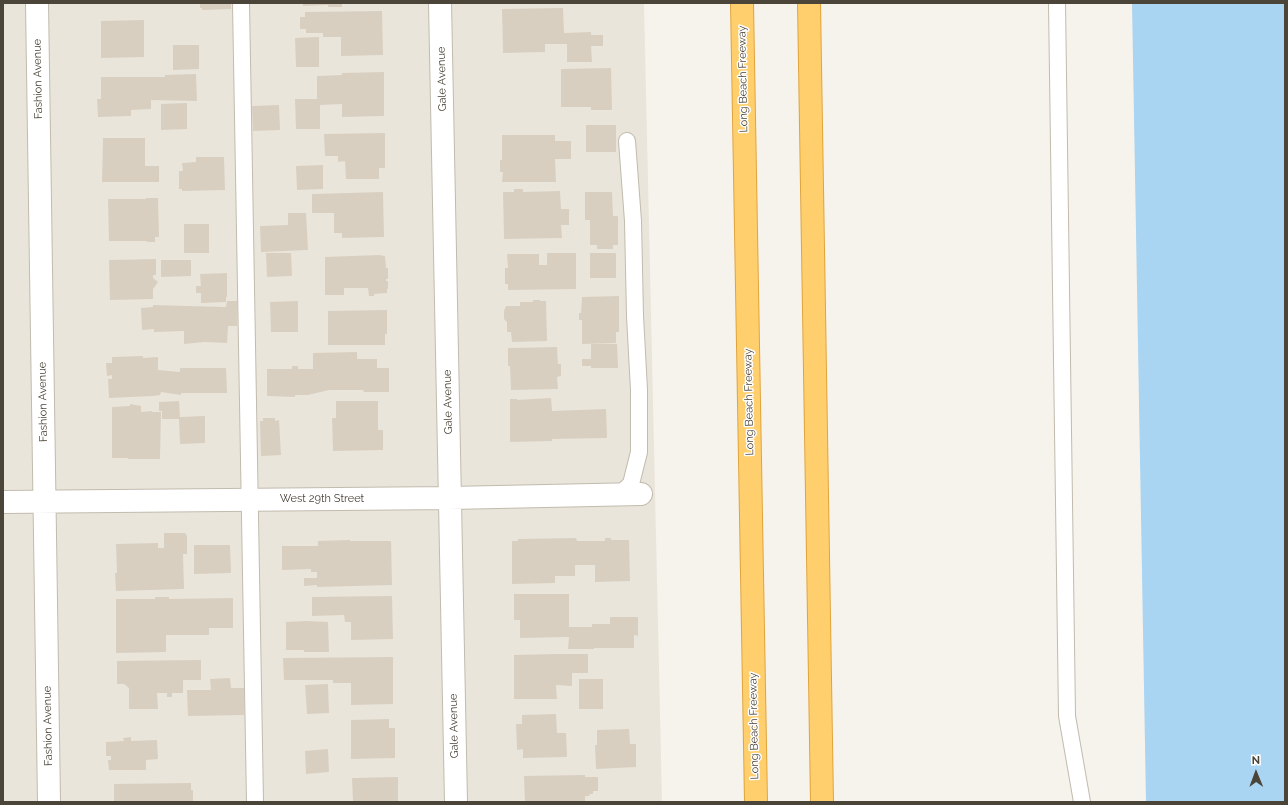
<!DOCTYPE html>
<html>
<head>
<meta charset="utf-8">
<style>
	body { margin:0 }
	#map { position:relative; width:1288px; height:805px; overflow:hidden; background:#f6f3ec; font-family:Raleway,sans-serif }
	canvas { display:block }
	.frame { position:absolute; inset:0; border:4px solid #4b4439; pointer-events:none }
	.north { position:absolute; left:1236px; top:753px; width:40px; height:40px; -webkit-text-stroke:3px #fff; paint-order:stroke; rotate:359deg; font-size:11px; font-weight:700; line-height:16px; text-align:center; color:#4b4439 }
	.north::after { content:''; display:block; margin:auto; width:14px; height:18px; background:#4b4439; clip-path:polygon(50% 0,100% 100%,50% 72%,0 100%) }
</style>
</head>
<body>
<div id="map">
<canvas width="1288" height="805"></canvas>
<div class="frame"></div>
<div class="north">N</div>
</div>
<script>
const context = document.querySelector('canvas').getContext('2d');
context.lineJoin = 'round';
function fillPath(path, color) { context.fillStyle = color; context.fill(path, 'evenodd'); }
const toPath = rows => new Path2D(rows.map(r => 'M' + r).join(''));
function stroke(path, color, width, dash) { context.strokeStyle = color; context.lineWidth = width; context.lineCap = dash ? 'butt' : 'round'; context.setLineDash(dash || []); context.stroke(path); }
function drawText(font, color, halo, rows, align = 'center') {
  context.font = font + ' Raleway,sans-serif'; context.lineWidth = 3; context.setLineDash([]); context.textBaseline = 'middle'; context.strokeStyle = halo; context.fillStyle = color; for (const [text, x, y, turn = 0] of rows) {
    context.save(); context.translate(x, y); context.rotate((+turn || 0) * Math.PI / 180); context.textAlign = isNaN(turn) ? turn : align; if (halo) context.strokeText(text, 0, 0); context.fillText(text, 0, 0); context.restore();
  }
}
fillPath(toPath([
	[3,3,644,3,662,802,3,802]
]), '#eae5da');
fillPath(toPath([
	[1132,3,1285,3,1285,802,1146,802]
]), '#a9d4f2');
fillPath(toPath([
	[200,3,231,3,231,9,202,10,202,8,200,8],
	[303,3,342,3,342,7,328,7,328,5,303,6],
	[563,8,564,33,591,32,591,35,603,35,603,46,591,46,592,62,567,62,567,44,545,44,545,52,503,53,502,9],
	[382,11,383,55,341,56,341,37,323,37,323,33,306,33,306,29,300,29,300,17,305,17,305,12],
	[144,20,144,57,101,58,101,21],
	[319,37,319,67,296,67,295,38],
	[173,45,199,45,199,69,173,70],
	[611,68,612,110,591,110,591,107,561,107,561,69],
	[384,72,384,116,342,117,342,104,320,105,320,129,296,129,295,99,317,99,317,76,342,75,342,73],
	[196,74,197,101,151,100,151,109,131,110,131,116,98,117,97,99,101,99,101,77,165,77,165,75],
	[187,103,187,129,161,130,161,104],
	[279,105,280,130,253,131,252,106],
	[586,125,616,125,616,152,586,152],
	[385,133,385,168,379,168,379,179,346,179,345,161,338,162,338,156,325,156,324,134],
	[502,135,555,135,555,141,571,141,571,159,555,159,556,182,502,182,503,172,500,172,500,160,502,160],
	[103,138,145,138,145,166,159,166,159,182,102,182],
	[196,157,224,157,225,190,182,191,182,189,179,189,179,171,183,171,182,163,196,162],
	[323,165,323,189,297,190,296,166],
	[514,189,523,189,523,192,560,191,561,209,569,209,569,225,561,225,562,238,504,239,503,192,514,192],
	[383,192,384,237,342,238,342,233,334,233,334,213,312,213,312,194],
	[585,192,612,192,613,216,618,216,618,245,613,245,613,249,597,249,597,245,590,245,590,220,585,220],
	[146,198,158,198,159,237,155,237,155,242,147,242,147,241,109,241,108,199,146,199],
	[288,213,306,213,308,250,261,252,260,226,288,225],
	[184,224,209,224,209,253,184,253],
	[266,253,291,253,292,276,267,277],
	[547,253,576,253,576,289,508,290,508,284,505,284,505,268,508,268,507,254,539,254,539,265,547,265],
	[590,253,616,253,616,278,590,278],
	[379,255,385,256,386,268,388,268,388,279,386,279,386,281,388,281,388,289,387,289,387,293,374,294,374,296,369,296,368,288,344,288,344,295,325,295,325,257],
	[156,259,156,275,153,275,153,278,158,282,153,289,153,299,110,300,109,260],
	[161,260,191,260,191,276,161,277],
	[227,273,227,297,226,297,226,302,201,303,201,293,196,293,196,286,201,286,200,274],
	[619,296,619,332,616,332,616,343,582,344,582,320,579,320,579,313,581,313,582,297],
	[533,300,540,300,540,301,546,301,547,341,512,342,511,332,507,332,507,322,504,319,504,311,506,306,520,306,520,302,533,302],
	[227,301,237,301,237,326,228,326,227,343,204,342,184,344,184,331,154,332,154,329,142,330,141,308,153,307,153,305,226,307],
	[298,301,298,332,271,332,270,302],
	[387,310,387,334,385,334,385,345,328,345,328,311],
	[591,344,617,344,618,368,591,368,591,366,582,366,582,359,591,359],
	[557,347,558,364,561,364,561,376,557,377,558,389,511,390,510,366,508,366,508,348],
	[357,352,357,359,377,359,377,368,389,368,389,392,364,392,363,390,329,390,308,395,295,395,295,397,267,396,267,369,292,369,292,366,298,366,298,369,313,369,313,353],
	[143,356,143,358,158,357,158,370,180,372,180,368,226,368,227,393,181,393,181,395,161,392,160,395,153,396,109,398,108,379,112,379,112,375,107,376,106,363,112,363,112,357],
	[551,398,552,411,606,409,607,438,552,439,552,441,510,442,510,399,517,399,517,400],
	[179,401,180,417,205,416,205,443,180,444,179,419,162,419,162,411,159,411,159,402],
	[336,401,378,401,378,430,383,430,383,450,333,451,332,418,336,418],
	[130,404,141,406,141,412,152,411,152,412,161,412,160,459,128,459,128,458,112,458,112,407,130,406],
	[263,418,275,418,275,421,279,420,281,455,261,456,260,421,263,421],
	[164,533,185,533,187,536,187,554,183,554,184,589,116,591,115,573,117,573,116,544,158,543,158,548,164,548],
	[576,538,577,541,605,541,605,538,611,538,611,540,629,540,630,581,595,582,595,565,575,565,575,576,555,576,555,583,512,584,512,541,518,541,518,539],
	[350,540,350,541,391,541,392,585,317,587,317,585,304,586,304,578,317,578,317,572,311,572,311,569,282,570,282,546,318,546,318,541],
	[194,545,230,545,231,573,194,574],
	[514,594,569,594,569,627,592,627,592,624,610,624,610,617,638,617,638,636,634,635,634,648,594,648,594,649,568,649,569,637,520,638,520,620,514,620],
	[392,596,393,639,351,640,351,622,345,622,344,615,312,616,312,597],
	[155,597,169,597,169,599,233,598,233,628,209,628,209,635,166,635,166,652,116,653,116,599,155,599],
	[306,621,328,622,329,652,304,652,304,650,286,650,286,622],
	[555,654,588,654,588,673,572,673,572,686,556,685,557,699,514,699,514,655],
	[393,657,393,704,351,705,351,683,333,683,333,680,284,680,283,658],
	[201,660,201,680,183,680,183,693,172,693,172,697,167,697,167,693,157,693,158,709,129,709,129,688,124,684,117,684,117,661],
	[230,678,231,688,244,688,244,715,188,716,187,690,211,690,210,679],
	[579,679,603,679,603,709,579,709],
	[328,684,329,713,307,714,305,685],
	[556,714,557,733,566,733,567,757,523,758,523,749,517,750,516,724,522,724,522,715],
	[389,719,389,728,395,728,395,758,351,759,351,720],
	[629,729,630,744,636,744,636,767,596,769,595,745,597,745,597,730],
	[131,737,131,741,157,740,158,759,146,760,146,770,109,770,108,760,111,760,111,756,106,756,106,742,124,741,123,738],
	[328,749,329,772,306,774,305,751],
	[585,775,585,777,598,777,598,791,593,791,593,794,589,794,590,796,585,796,585,802,525,802,524,776],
	[398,777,398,802,353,802,352,778],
	[191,783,191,790,193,790,193,802,114,802,114,784]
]), '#d8cfc1');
const lane = toPath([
	[241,3,255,802],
	[1057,3,1067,716,1082,802],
	[620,494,631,484,639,452,639,390,635,316,633,221,627,141]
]);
const street = toPath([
	[37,3,49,802],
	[440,3,456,802],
	[3,502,450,498,641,494]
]);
const highway = toPath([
	[742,3,756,802],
	[809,3,822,802]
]);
stroke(lane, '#c2bbae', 18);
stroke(street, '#c2bbae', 24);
stroke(highway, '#e0a43c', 24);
stroke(lane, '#fff', 16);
stroke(street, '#fff', 22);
stroke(highway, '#ffcf6e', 22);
drawText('11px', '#4b4439', '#fff', [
	["Fashion Avenue",38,79,-91],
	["Gale Avenue",442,79,-91],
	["Long Beach Freeway",743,79,-91],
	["Fashion Avenue",43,402,-91],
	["Gale Avenue",448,402,-91],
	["Long Beach Freeway",749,402,-91],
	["West 29th Street",322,499],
	["Fashion Avenue",48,726,-91],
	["Gale Avenue",454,726,-91],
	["Long Beach Freeway",754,726,-91]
]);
</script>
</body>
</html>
